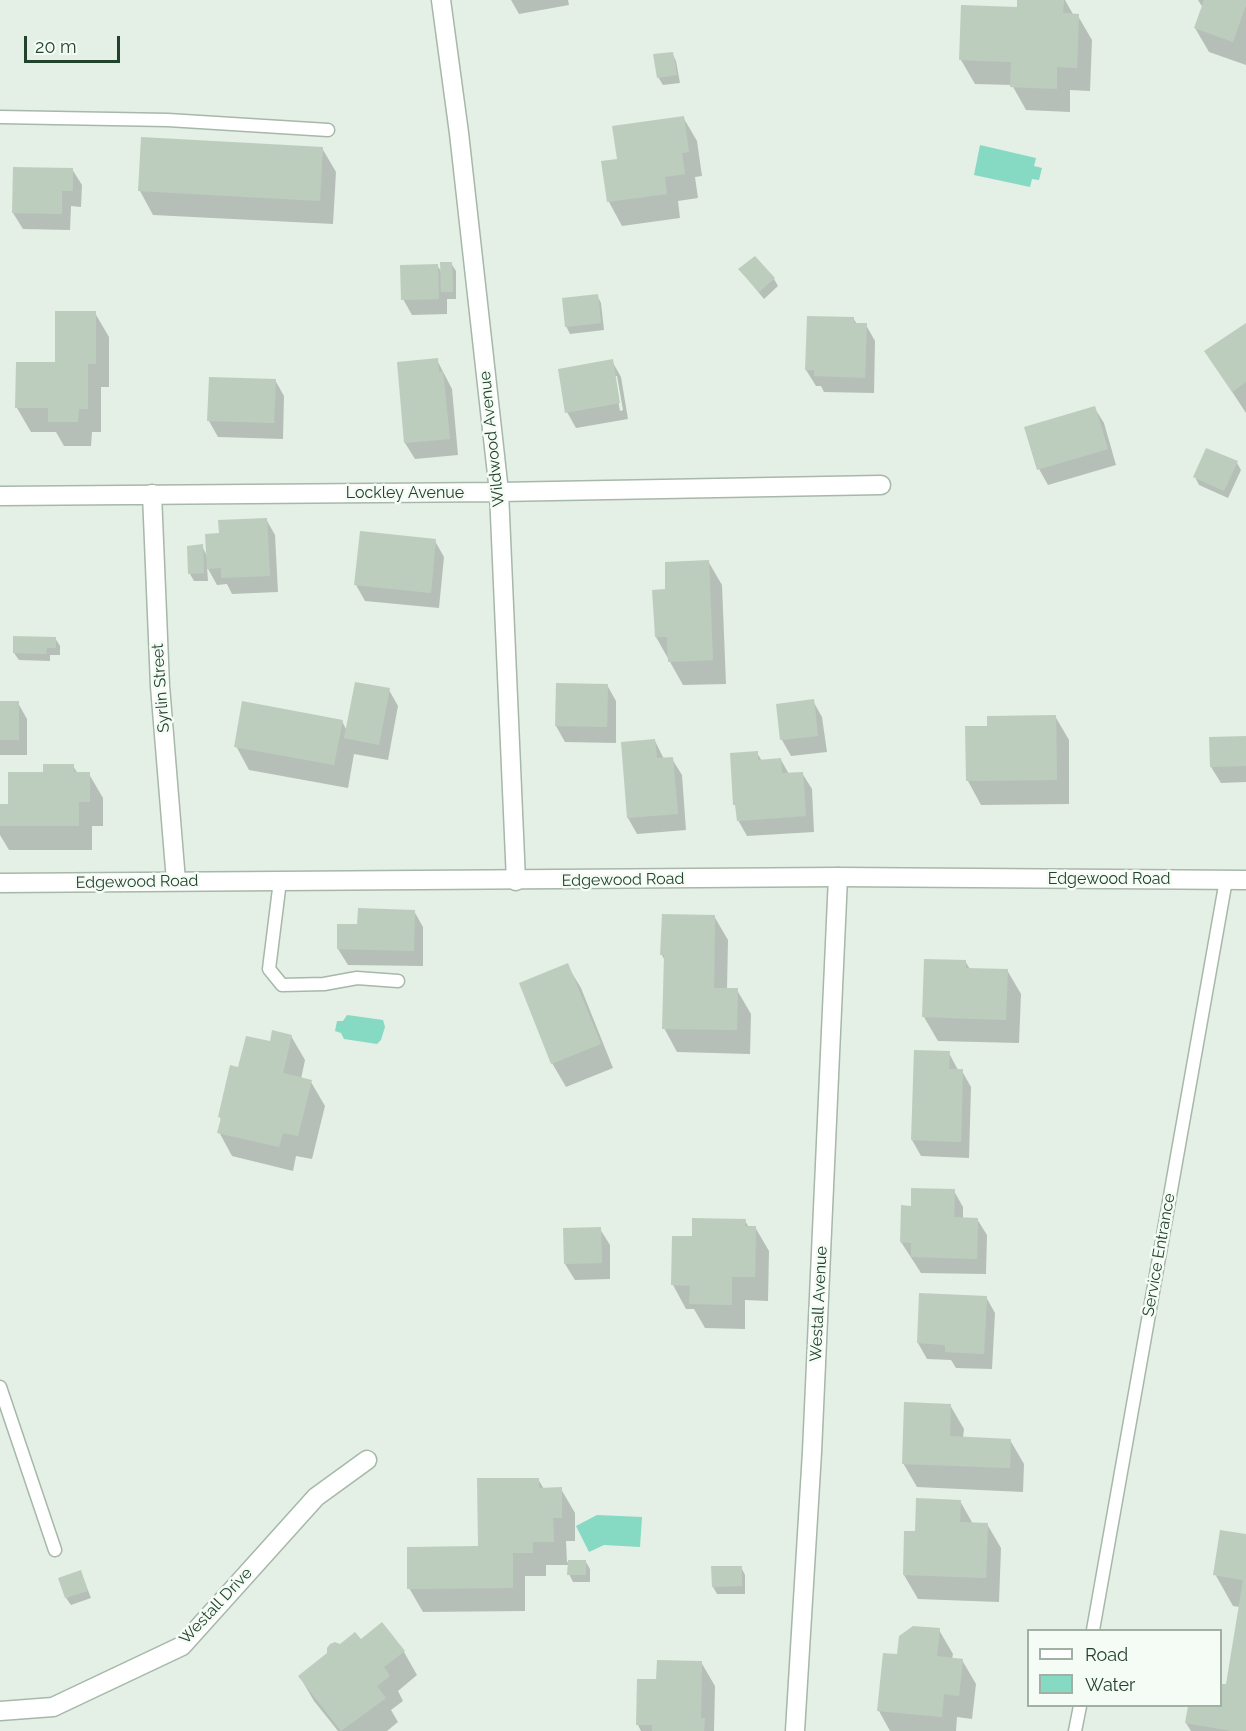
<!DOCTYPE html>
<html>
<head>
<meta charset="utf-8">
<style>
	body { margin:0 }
	#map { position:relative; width:1246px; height:1731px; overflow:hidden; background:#e4efe5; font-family:Raleway,sans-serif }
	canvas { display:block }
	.legend { position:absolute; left:1027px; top:1629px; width:195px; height:78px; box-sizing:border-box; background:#f5fbf5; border:2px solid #a0b1a4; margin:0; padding:8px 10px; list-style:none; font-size:18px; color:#21432b }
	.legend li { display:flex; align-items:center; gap:12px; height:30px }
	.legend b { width:30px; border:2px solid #a0b1a4 }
	.scale { position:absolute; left:24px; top:36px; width:96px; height:27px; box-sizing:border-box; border:3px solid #21432b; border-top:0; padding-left:8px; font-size:18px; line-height:21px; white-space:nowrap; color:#21432b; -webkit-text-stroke:4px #f5fbf5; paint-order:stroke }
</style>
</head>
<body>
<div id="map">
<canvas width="1246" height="1731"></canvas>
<ul class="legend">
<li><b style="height:8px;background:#fff"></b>Road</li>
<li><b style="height:16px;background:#86d9c2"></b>Water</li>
</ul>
<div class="scale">20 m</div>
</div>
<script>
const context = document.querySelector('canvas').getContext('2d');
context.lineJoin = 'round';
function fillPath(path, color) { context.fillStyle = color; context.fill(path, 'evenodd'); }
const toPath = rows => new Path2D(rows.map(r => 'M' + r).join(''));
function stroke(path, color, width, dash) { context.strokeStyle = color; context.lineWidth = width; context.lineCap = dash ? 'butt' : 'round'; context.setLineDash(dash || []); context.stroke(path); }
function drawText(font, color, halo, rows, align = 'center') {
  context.font = font + ' Raleway,sans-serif'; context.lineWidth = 5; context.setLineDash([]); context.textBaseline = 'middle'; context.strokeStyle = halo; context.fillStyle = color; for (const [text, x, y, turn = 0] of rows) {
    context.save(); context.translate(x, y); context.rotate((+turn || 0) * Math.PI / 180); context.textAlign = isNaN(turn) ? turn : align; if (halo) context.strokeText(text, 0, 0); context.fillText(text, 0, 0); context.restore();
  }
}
fillPath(toPath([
	[980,145,1036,158,1034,166,1042,168,1039,180,1032,179,1030,187,974,175],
	[347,1015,383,1020,385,1027,381,1040,377,1044,344,1039,341,1033,335,1031,337,1021,343,1021],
	[597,1515,642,1517,640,1547,604,1545,589,1552,576,1526]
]), '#86d9c2');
fillPath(toPath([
	[511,0,568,0,569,5,519,14],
	[1019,0,1065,0,1074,16,1078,16,1092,40,1090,91,1070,90,1070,112,1026,110,1012,85,975,84,961,60,1018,9],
	[1198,0,1246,0,1246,65,1209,52,1195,28,1203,8],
	[672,53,676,61,680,83,663,85,658,77],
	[683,117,697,141,702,176,695,177,698,198,678,201,680,218,622,226,609,202,602,162,619,160],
	[322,148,336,172,333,224,153,215,140,191],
	[72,169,82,185,81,207,71,206,70,230,23,229,13,213],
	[451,263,456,271,456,299,447,299,447,314,412,315,403,299,437,265,442,273],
	[740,270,774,279,778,286,764,299],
	[597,295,601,303,604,330,570,334,566,326],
	[95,313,109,337,109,387,101,387,101,432,92,432,91,446,64,446,56,432,31,432,17,408,56,363],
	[808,317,853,318,857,324,866,325,875,341,874,393,824,392,821,386,816,386,806,370],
	[1246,325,1246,413,1206,352],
	[437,360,452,389,458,455,415,459,405,443,398,363],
	[612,361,621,377,628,419,576,428,567,412],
	[614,376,617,376,623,410,620,411],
	[275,380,284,396,283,439,218,437,209,421],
	[1094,407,1104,423,1116,465,1048,485,1039,469],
	[1237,463,1241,470,1228,498,1199,485,1195,477],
	[266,519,275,535,278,592,232,594,227,584,217,585,207,567,208,581,194,581,190,574,202,546,207,556,221,535],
	[435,541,444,557,439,608,365,601,356,585],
	[708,561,722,585,726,684,683,685,656,637,667,591],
	[55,638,60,646,60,655,50,655,50,661,19,660,14,653],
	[607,685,616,701,616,743,565,742,556,726],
	[389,690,398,706,388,760,354,754,348,788,249,770,236,746,342,721,347,731],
	[813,701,822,717,827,752,791,756,782,740,777,705],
	[0,703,18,703,27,719,27,755,0,755],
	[1055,716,1069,740,1069,804,981,805,968,781,988,727],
	[1246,737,1246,782,1221,783,1211,767,1211,738],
	[655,741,664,759,672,759,682,775,686,830,637,834,628,818],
	[757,753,762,761,781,760,789,774,802,773,812,789,814,832,747,836,738,820],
	[73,766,78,774,89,774,103,798,103,826,92,826,92,850,9,850,0,835,0,806,9,806,45,774],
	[414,911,423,927,423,966,348,965,338,949,339,925,359,926],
	[714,916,728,940,727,990,737,990,751,1014,750,1054,677,1052,664,1028,665,961,662,955],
	[965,961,970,969,1007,970,1021,994,1019,1043,938,1041,924,1017],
	[567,965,581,988,613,1068,566,1087,552,1063],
	[291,1036,305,1060,301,1079,311,1082,325,1106,312,1159,296,1156,293,1171,232,1156,219,1132,221,1120,220,1117,239,1069,271,1043],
	[915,1052,949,1053,958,1070,962,1071,971,1087,969,1158,921,1156,912,1140],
	[954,1191,963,1207,963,1219,977,1219,987,1235,986,1274,921,1273,901,1242,912,1208],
	[745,1221,749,1227,755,1227,769,1251,768,1301,745,1300,745,1329,705,1328,694,1309,686,1309,673,1285,693,1238],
	[600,1229,610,1245,610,1279,575,1280,565,1264],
	[986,1297,995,1313,992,1369,956,1368,951,1360,927,1359,918,1343],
	[950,1405,964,1429,963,1438,1010,1440,1024,1464,1023,1492,917,1487,903,1463],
	[538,1479,544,1489,561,1489,575,1513,575,1541,566,1541,567,1562,586,1562,590,1569,590,1582,573,1582,569,1574,569,1565,546,1565,546,1576,525,1576,525,1611,423,1612,409,1588,479,1547],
	[960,1501,973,1524,987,1524,1001,1548,999,1602,918,1599,904,1575,916,1533],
	[1246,1536,1246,1731,1191,1731,1186,1723,1189,1706,1220,1706,1227,1686,1240,1607,1233,1606,1215,1574],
	[741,1567,745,1575,745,1594,717,1594,713,1587],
	[84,1580,91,1598,71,1605,66,1598],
	[939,1630,953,1654,952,1659,962,1660,976,1684,972,1719,957,1717,956,1731,890,1731,879,1711],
	[361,1641,404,1652,417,1675,398,1691,403,1701,391,1710,398,1722,387,1731,338,1731,314,1701,300,1677,340,1646],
	[701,1662,715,1686,714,1731,641,1731,638,1725]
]), '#0003');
fillPath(toPath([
	[1017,0,1064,0,1063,13,1079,14,1077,68,1057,67,1057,89,1010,87,1011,62,959,60,961,5,1017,7],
	[1204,0,1246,0,1246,5,1233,42,1194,28],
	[673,52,677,75,657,78,653,54],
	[684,116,689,152,682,153,685,174,665,177,667,194,607,202,601,161,617,159,612,126],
	[141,137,323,147,320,201,138,191],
	[13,167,73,168,73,191,62,191,62,214,12,213],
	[755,256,775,278,759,292,738,269],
	[440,262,452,262,453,292,441,292],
	[438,264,439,299,401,300,400,265],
	[598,294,601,323,565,327,562,298],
	[55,311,96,311,96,364,88,364,88,409,79,409,78,422,48,422,48,408,15,408,16,362,55,362],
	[807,316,854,317,854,323,867,323,865,378,814,376,814,370,805,370],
	[1246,323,1246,382,1232,392,1204,351],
	[438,358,439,372,443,371,450,439,404,443,397,362],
	[613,359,620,403,565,413,558,369],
	[209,377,276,379,274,423,207,421],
	[1095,406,1108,449,1037,470,1024,427],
	[1206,448,1238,461,1224,491,1193,477],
	[267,518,270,576,221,578,221,568,207,569,205,534,219,533,218,520],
	[360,531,436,539,431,593,354,585],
	[203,544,204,573,188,574,187,546],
	[709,560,713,660,668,662,667,637,655,637,652,590,665,589,665,562],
	[13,636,56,637,56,648,47,648,46,654,13,653],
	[355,682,390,688,379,745,344,738],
	[556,683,608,684,607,727,555,726],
	[814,699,818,736,780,740,776,704],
	[0,701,19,701,19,740,0,740],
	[242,701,343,720,334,765,234,747],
	[1056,715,1057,780,966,781,965,726,987,726,987,716],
	[1246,736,1246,766,1210,767,1209,737],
	[655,739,657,758,673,757,678,814,627,818,621,742],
	[758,751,758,760,781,758,782,773,803,772,806,816,737,821,735,805,733,805,730,753],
	[43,764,74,764,74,772,90,772,90,802,79,802,79,826,0,826,0,804,8,804,8,772,43,772],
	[358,908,415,910,414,951,337,949,337,924,357,924],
	[662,914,715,915,714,988,738,988,737,1030,662,1029,664,955,660,955],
	[924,959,966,960,966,968,1008,969,1006,1020,922,1017],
	[568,963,601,1044,551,1064,519,983],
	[272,1030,292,1035,283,1073,312,1080,298,1136,283,1133,279,1147,217,1133,221,1118,218,1117,230,1065,238,1067,246,1036,270,1041],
	[914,1050,950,1051,949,1069,963,1069,961,1142,911,1140],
	[911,1188,955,1189,954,1217,978,1218,977,1259,911,1257,911,1243,900,1242,901,1205,911,1206],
	[692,1218,746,1219,745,1226,756,1226,755,1277,732,1277,732,1305,689,1304,690,1286,671,1285,672,1236,692,1236],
	[601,1227,602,1263,564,1264,563,1228],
	[919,1293,987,1296,984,1354,945,1352,945,1345,917,1343],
	[904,1402,951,1404,950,1436,1011,1439,1010,1468,902,1464],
	[477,1478,539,1478,539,1488,562,1487,562,1518,553,1518,554,1542,533,1542,533,1553,513,1553,513,1588,407,1589,407,1547,478,1546],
	[916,1498,961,1500,960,1522,988,1523,986,1578,903,1575,904,1531,915,1531],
	[1220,1530,1246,1534,1246,1731,1232,1731,1185,1723,1188,1706,1220,1706,1220,1684,1226,1684,1243,1580,1213,1575],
	[568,1560,586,1560,586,1575,567,1575],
	[711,1566,742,1566,742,1586,712,1587],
	[81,1570,88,1591,65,1598,58,1578],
	[382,1622,405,1651,384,1667,390,1676,377,1686,386,1698,341,1731,298,1676,327,1653,327,1648,330,1644,335,1642,340,1644,355,1632,361,1639],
	[913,1626,940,1628,937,1656,963,1659,959,1696,944,1694,942,1717,877,1711,883,1653,897,1654,899,1636],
	[657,1660,702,1661,701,1718,705,1718,704,1731,652,1731,652,1725,636,1725,637,1679,656,1679]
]), '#bccdbe');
const service = toPath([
	[0,117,168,120,328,130],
	[280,881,269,969,282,985,324,984,357,978,398,981],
	[0,1387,55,1550],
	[1093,1630,1226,880],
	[1075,1731,1080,1706]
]);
const minor = toPath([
	[441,0,459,133,499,492,516,881],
	[152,494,160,686,176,881],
	[0,496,499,492,881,485],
	[0,1711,53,1707,182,1646,316,1497,367,1460],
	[795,1731,812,1452,838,877]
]);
const tertiary = toPath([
	[0,883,838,877,1246,880]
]);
stroke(service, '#a6b8a9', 15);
stroke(minor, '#a6b8a9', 21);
stroke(tertiary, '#a6b8a9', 21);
stroke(service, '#fff', 12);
stroke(minor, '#fff', 18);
stroke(tertiary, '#fff', 18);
drawText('16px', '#21432b', '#f5fbf5', [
	["Wildwood Avenue",492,439,-96],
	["Lockley Avenue",405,493],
	["Syrlin Street",161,688,-94],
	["Edgewood Road",1109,879],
	["Edgewood Road",623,880,-1],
	["Edgewood Road",137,882,-1],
	["Service Entrance",1159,1255,-80],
	["Westall Avenue",819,1304,-87],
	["Westall Drive",216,1606,-47]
]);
</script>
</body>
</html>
